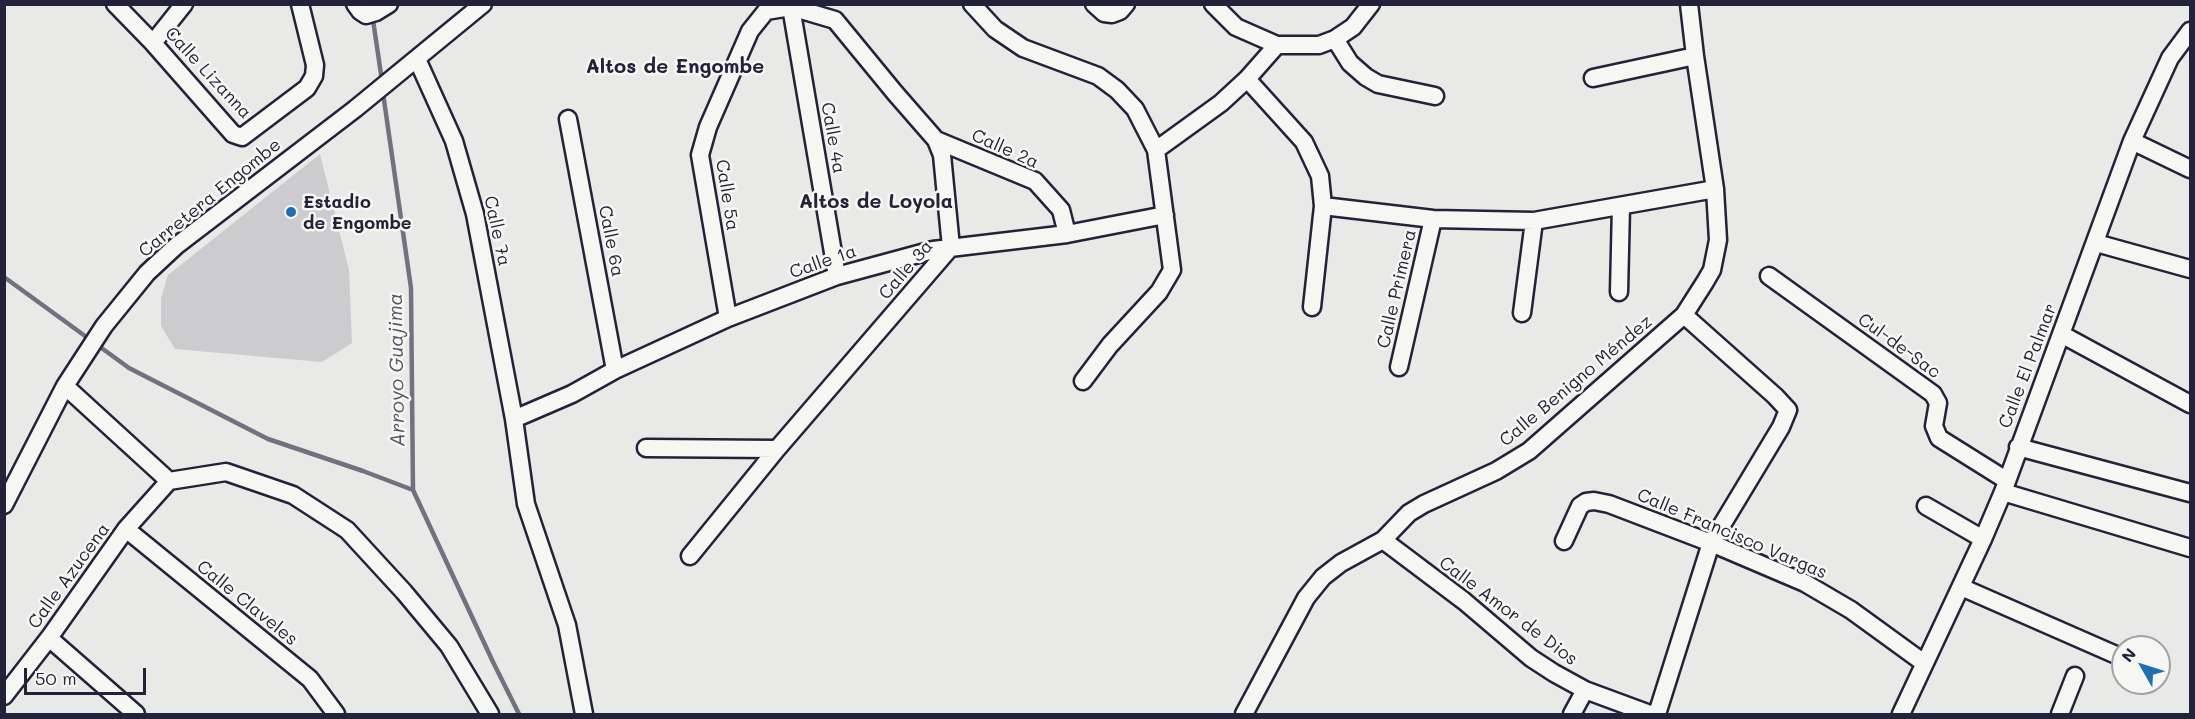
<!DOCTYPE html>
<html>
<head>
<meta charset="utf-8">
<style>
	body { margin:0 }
	#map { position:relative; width:2195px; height:719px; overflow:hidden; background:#e9e9e7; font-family:Mali,sans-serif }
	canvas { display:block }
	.frame { position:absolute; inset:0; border:6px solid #22223b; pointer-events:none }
	.north { position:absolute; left:2111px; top:635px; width:60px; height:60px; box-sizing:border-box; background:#f6f6f2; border:2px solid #a1a1a9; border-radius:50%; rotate:309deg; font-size:16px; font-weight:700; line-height:24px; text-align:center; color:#22223b }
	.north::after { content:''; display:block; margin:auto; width:21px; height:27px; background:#1f6fb2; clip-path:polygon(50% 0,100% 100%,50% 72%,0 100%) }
	.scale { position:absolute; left:24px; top:668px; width:122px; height:27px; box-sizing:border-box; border:3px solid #22223b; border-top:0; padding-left:8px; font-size:18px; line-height:21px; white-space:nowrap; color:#22223b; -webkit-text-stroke:4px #f6f6f2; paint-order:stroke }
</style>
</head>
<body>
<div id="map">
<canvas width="2195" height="719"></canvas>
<div class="frame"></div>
<div class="north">N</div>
<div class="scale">50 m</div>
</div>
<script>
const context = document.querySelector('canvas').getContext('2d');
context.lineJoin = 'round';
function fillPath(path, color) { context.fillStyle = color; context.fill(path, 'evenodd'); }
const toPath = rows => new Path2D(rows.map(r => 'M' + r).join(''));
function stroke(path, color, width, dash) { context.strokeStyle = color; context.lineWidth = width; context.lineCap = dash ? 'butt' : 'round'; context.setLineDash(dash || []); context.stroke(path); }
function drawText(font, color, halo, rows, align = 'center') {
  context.font = font + ' Mali,sans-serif'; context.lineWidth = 5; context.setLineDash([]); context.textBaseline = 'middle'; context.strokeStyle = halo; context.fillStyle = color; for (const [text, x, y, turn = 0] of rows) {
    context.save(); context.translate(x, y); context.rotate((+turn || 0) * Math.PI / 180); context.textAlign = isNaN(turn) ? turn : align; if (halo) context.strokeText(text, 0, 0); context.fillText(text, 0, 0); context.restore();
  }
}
fillPath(toPath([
	[320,154,349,270,352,343,322,362,175,349,161,326,161,298,168,275]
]), '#ccccce');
stroke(toPath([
	[368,4,373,20,382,81],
	[383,93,411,288,413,490,493,662,519,714],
	[4,277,129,368,268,439,363,471,413,490]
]), '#71717f', 4.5);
const minor = toPath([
	[115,4,153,43,233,134,242,137,307,88,314,76,315,65,300,4],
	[355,4,360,11,366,15,376,12,389,4],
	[972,4,995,29,1023,48,1098,76,1117,90,1135,109,1156,150,1172,270,1159,292,1110,345,1083,381],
	[1094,4,1104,13,1112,14,1120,11,1126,4],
	[1213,4,1236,27,1277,45,1319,45,1335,39,1353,27,1371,4],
	[791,7,837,276],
	[1335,39,1350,63,1366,77,1378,84,1435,96],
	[153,43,184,4],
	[417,59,454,141,475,214,514,419,526,504,567,625,584,714],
	[1593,78,1695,56],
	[1247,79,1304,142,1320,176,1323,206,1312,307],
	[568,119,615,370],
	[936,140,1035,181,1061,210,1067,234],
	[2132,141,2190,169],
	[1156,150,1221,103,1247,79,1277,45],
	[1323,206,1433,219,1534,221,1715,189],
	[2096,243,2190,269],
	[1769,276,1933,394,1938,403,1934,426,1939,438,2006,480],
	[1619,292,1621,206],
	[1522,313,1534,221],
	[2061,334,2190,404],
	[1399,367,1433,219],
	[65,386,169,481],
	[514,419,572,394,615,370,728,318,837,276,933,250,1067,234,1165,215],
	[2018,447,2190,493],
	[646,448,777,449],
	[169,481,226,472,293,495,347,530,404,592,449,646,490,714],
	[2003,492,2190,548],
	[4,505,65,386,104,326,147,273,176,246,355,109,483,4],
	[1926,506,1983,539],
	[126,529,310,679,336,714],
	[1383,540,1464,601,1531,658,1554,673,1585,690,1650,714],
	[1564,541,1580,506,1586,502,1594,501,1609,504,1711,543,1805,583,1851,610,1924,663],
	[690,556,777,449,951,247,942,155,936,140,895,93,835,20,791,7,766,11,750,31,708,127,700,155,728,318],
	[1961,587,2123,658],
	[49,638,136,714],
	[4,696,49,638,126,529,169,481],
	[1244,714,1306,598,1323,577,1341,563,1383,540,1409,513,1424,504,1496,471,1529,451,1684,315,1705,282,1712,270,1718,240,1715,189,1695,56,1689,4],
	[1572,714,1585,690],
	[1657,714,1711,543,1781,427,1788,410,1775,396,1684,315],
	[1901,714,1983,539,2003,492,2132,141,2170,58,2190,31],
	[2060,714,2075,676]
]);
stroke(minor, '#22223b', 21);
stroke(minor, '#f6f6f2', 16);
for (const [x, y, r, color] of [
	[291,212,6,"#1f6fb2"]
]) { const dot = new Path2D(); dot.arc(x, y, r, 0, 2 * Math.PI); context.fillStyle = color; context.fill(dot); stroke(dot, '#f6f6f2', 2); }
drawText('18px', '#22223b', '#f6f6f2', [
	["Calle Lizanna",208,73,47],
	["Calle 4a",833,138,80],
	["Calle 2a",1005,149,24],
	["Calle 5a",727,195,81],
	["Carretera Engombe",210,198,-39],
	["Calle 7a",497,231,78],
	["Calle 6a",611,241,79],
	["Calle 1a",823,262,-19],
	["Calle 3a",906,270,-49],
	["Calle Primera",1397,289,-77],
	["Cul-de-Sac",1899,346,36],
	["Calle El Palmar",2028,366,-69],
	["Calle Benigno Méndez",1576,381,-40],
	["Calle Francisco Vargas",1732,534,23],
	["Calle Azucena",69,576,-54],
	["Calle Claveles",247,603,39],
	["Calle Amor de Dios",1508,611,37]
]);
drawText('bold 18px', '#22223b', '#f6f6f2', [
	["Estadio",303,202],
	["de Engombe",303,223]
], 'left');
drawText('bold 20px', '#22223b', '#f6f6f2', [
	["Altos de Engombe",675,67],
	["Altos de Loyola",876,202]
]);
drawText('italic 20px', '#565668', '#f6f6f2', [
	["Arroyo Guajima",397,370,-91]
]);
</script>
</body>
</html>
